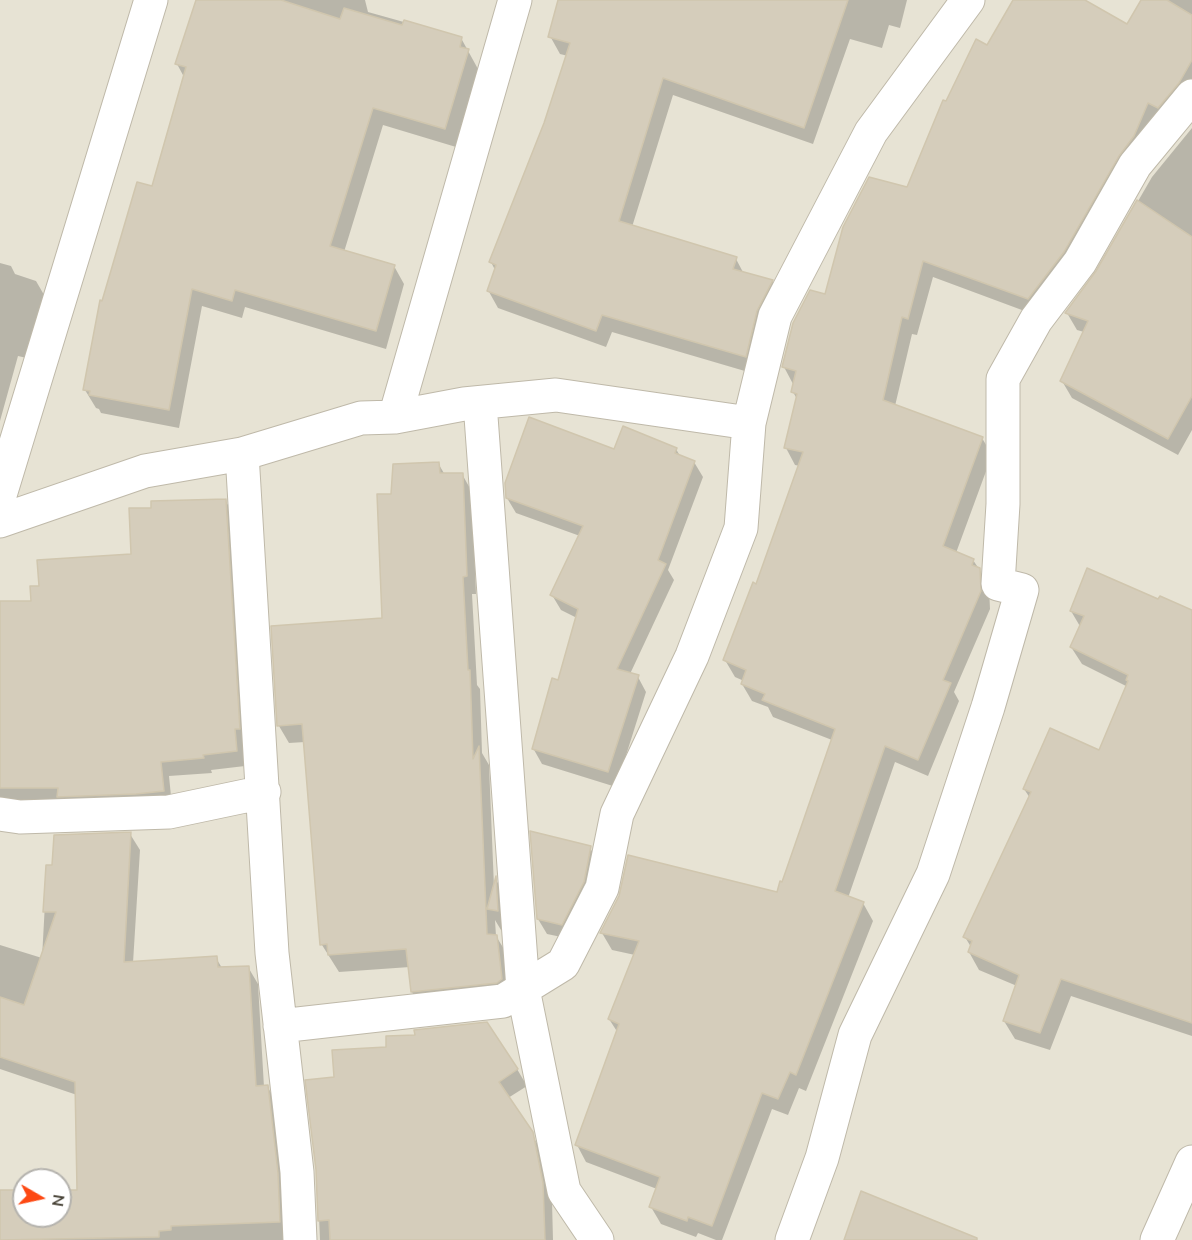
<!DOCTYPE html>
<html>
<head>
<meta charset="utf-8">
<style>
	body { margin:0 }
	#map { position:relative; width:1192px; height:1240px; overflow:hidden; background:#f3f0e6; font-family:"Nunito Sans",sans-serif }
	canvas { display:block }
	.north { position:absolute; left:12px; top:1168px; width:60px; height:60px; box-sizing:border-box; background:#fff; border:2px solid #b5b3ae; border-radius:50%; rotate:99deg; font-size:16px; font-weight:700; line-height:24px; text-align:center; color:#464135 }
	.north::after { content:''; display:block; margin:auto; width:21px; height:27px; background:#fd4913; clip-path:polygon(50% 0,100% 100%,50% 72%,0 100%) }
</style>
</head>
<body>
<div id="map">
<canvas width="1192" height="1240"></canvas>
<div class="north">N</div>
</div>
<script>
const context = document.querySelector('canvas').getContext('2d');
context.lineJoin = 'round';
function fillPath(path, color) { context.fillStyle = color; context.fill(path, 'evenodd'); }
const toPath = rows => new Path2D(rows.map(r => 'M' + r).join(''));
function stroke(path, color, width, dash) { context.strokeStyle = color; context.lineWidth = width; context.lineCap = dash ? 'butt' : 'round'; context.setLineDash(dash || []); context.stroke(path); }
fillPath(toPath([
	[0,0,1192,0,1192,1240,0,1240],
	[24,1180,60,1180,60,1216,24,1216]
]), '#e7e3d4');
fillPath(toPath([
	[197,0,365,0,368,12,461,38,478,69,456,147,383,125,344,252,394,266,404,284,386,349,245,307,242,318,202,306,179,428,101,413,99,409,96,408,85,390,103,303,153,188,184,77,177,64],
	[560,0,907,0,900,28,889,25,882,48,850,39,813,144,673,95,632,227,736,259,744,274,772,281,782,299,755,374,612,332,606,347,498,308,488,290,495,270,491,262,546,123,568,56,560,54,550,36],
	[1015,0,1082,0,1128,26,1143,0,1192,0,1192,98,1038,316,933,277,917,335,912,334,895,406,982,438,992,455,956,553,973,560,979,569,989,587,990,609,954,692,959,701,928,776,895,762,848,898,863,903,873,921,806,1091,799,1088,788,1115,772,1109,722,1240,716,1240,698,1233,696,1237,661,1224,651,1207,657,1189,586,1162,577,1145,618,1033,609,1019,635,955,612,950,602,933,778,894,783,884,832,740,773,717,768,707,752,701,742,684,744,681,735,677,725,660,757,586,800,466,795,465,786,448,797,399,793,392,793,384,784,367,826,296,907,189,946,103,988,47],
	[1192,128,1192,430,1178,455,1072,398,1062,381,1084,332,1077,330,1067,313,1097,272,1152,177],
	[0,263,11,266,15,274,36,281,47,300,31,359,18,356,0,421],
	[676,449,680,456,694,462,703,477,668,570,674,580,630,674,638,677,646,692,616,787,542,764,533,748,559,682,577,618,561,610,552,595,580,536,516,513,507,498,615,451],
	[438,463,445,475,462,474,472,492,476,594,472,594,477,685,480,689,482,753,489,765,494,887,496,880,508,900,510,932,501,930,495,920,496,936,507,954,512,997,422,1010,412,992,410,967,339,972,322,945,305,742,289,743,279,726,384,619,392,495],
	[225,500,234,515,245,766,211,770,212,773,169,776,172,806,0,802,0,602,32,603,40,588,132,555,153,509],
	[1159,601,1192,612,1192,1036,1071,996,1050,1050,1015,1039,1004,1021,1017,986,979,970,969,952,971,947,965,937,1030,798,1024,789,1100,752,1128,687,1082,664,1071,647,1081,628,1071,611],
	[130,834,140,850,133,963,216,958,222,968,248,967,258,984,264,1087,267,1086,277,1103,289,1240,0,1240,0,1192,24,1192,24,1216,60,1216,60,1192,78,1191,77,1095,0,1069,0,945,42,958,47,866,54,867],
	[590,848,599,863,571,939,547,934,538,919],
	[517,1069,527,1086,508,1098,542,1151,552,1201,553,1240,320,1240,317,1170]
]), '#0003');
const building = toPath([
	[196,0,281,0,340,19,344,8,402,25,404,20,462,37,460,47,469,49,445,129,373,108,330,246,395,265,376,331,235,290,232,301,192,289,169,410,89,395,90,391,83,390,100,300,102,301,137,182,152,186,186,67,175,64,196,0],
	[558,0,848,0,804,128,663,78,619,221,737,257,733,269,773,280,757,311,746,357,602,315,596,331,487,291,496,265,489,262,544,123,570,43,548,37,558,0],
	[1013,0,1085,0,1127,24,1141,0,1167,0,1192,15,1192,60,1179,83,1158,108,1148,103,1134,136,1119,156,1064,252,1028,299,923,261,908,319,902,317,883,400,983,437,943,546,974,559,972,565,980,568,981,591,943,680,951,683,918,760,885,746,835,891,864,902,796,1075,790,1072,778,1099,762,1093,712,1226,688,1217,687,1221,649,1207,660,1177,575,1145,619,1024,608,1019,639,941,600,933,619,896,628,855,777,892,780,881,782,882,835,729,762,700,765,694,741,684,746,670,723,660,753,582,756,584,803,452,784,448,797,394,791,392,796,371,782,367,793,323,810,290,825,294,843,227,869,177,907,187,943,100,946,101,976,39,987,45,1013,0],
	[1137,200,1192,237,1192,396,1168,439,1060,381,1088,321,1065,313,1096,271,1137,200],
	[529,417,614,449,623,426,677,448,675,453,695,461,658,560,666,564,617,669,639,675,608,772,532,749,552,678,558,680,578,609,550,595,583,526,506,498,505,483,529,417],
	[439,462,440,473,463,473,467,576,463,577,468,670,470,670,473,759,479,746,487,934,497,935,502,979,497,983,411,992,406,949,328,955,327,944,320,945,302,724,277,726,271,626,382,618,377,494,391,494,393,464,439,462],
	[226,499,240,729,235,729,237,751,203,755,204,758,161,762,164,791,136,794,57,797,58,788,0,788,0,601,31,601,30,586,39,586,37,560,131,554,129,508,151,508,151,501,226,499],
	[1087,568,1158,599,1160,596,1192,610,1192,1023,1061,979,1040,1033,1003,1021,1019,975,968,952,972,941,963,937,1031,792,1023,789,1050,728,1099,750,1128,681,1126,680,1128,675,1070,647,1084,616,1070,611,1087,568],
	[530,831,591,846,584,882,562,925,537,919,530,831],
	[131,832,124,962,217,956,218,967,249,966,256,1086,268,1085,278,1173,280,1222,171,1226,171,1230,159,1231,159,1237,0,1240,0,1190,24,1190,24,1216,60,1216,60,1190,77,1190,75,1082,0,1057,0,997,24,1005,56,912,43,912,46,865,52,865,54,835,131,832],
	[496,876,498,911,487,909,496,876],
	[487,1022,518,1069,499,1082,533,1132,543,1183,545,1240,330,1240,329,1220,318,1221,316,1170,305,1080,334,1077,332,1050,386,1047,386,1036,415,1035,414,1030,487,1022],
	[861,1191,977,1238,977,1240,844,1240,861,1191]
]);
fillPath(building, '#d5cdbb');
stroke(building, '#d0c6ae', 1.5);
const minor = toPath([
	[480,403,523,989,564,1191,597,1240],
	[395,417,515,0],
	[242,454,272,953,297,1172,300,1240],
	[0,495,151,0],
	[0,521,145,471,242,454,361,418,395,417,464,404,556,395,749,423],
	[0,814,20,817,169,812,264,792],
	[280,1026,503,1001,563,964,602,888,617,814,692,656,741,528,749,423,775,316,871,132,968,0],
	[792,1240,822,1158,855,1035,933,874,988,707,1022,590,998,584,1003,504,1003,379,1036,320,1080,262,1135,165,1192,96],
	[1157,1240,1192,1162]
]);
stroke(minor, '#bfb9a9', 35);
stroke(minor, '#fff', 33);
</script>
</body>
</html>
